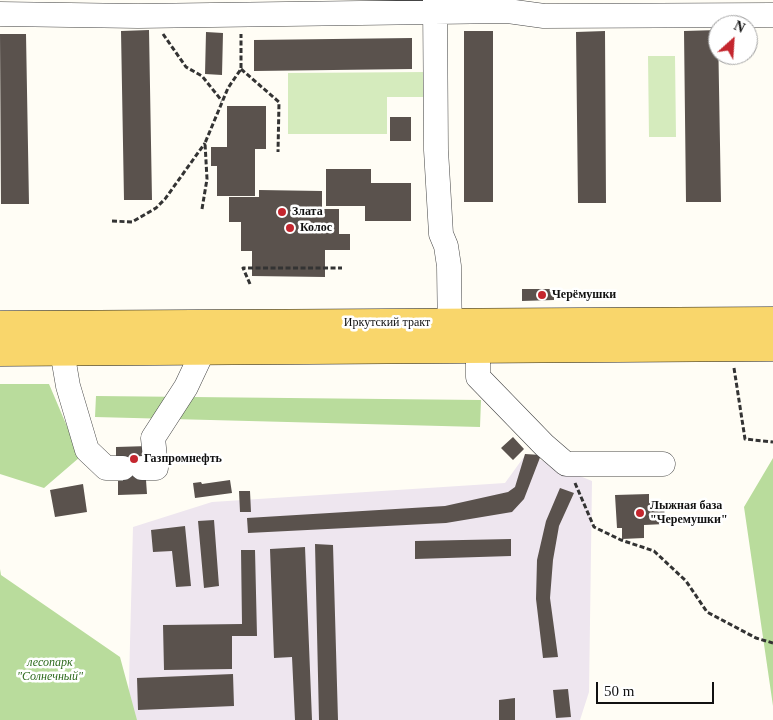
<!DOCTYPE html>
<html>
<head>
<meta charset="utf-8">
<style>
	body { margin:0 }
	#map { position:relative; width:773px; height:720px; overflow:hidden; background:#fffdf5; font-family:Georgia,serif }
	canvas { display:block }
	.north { position:absolute; left:708px; top:15px; width:50px; height:50px; box-sizing:border-box; background:#fff; border:1px solid #a0a0a0; border-radius:50%; rotate:26deg; font-size:14px; font-weight:700; line-height:20px; text-align:center; color:#111 }
	.north::after { content:''; display:block; margin:auto; width:18px; height:22px; background:#c4262e; clip-path:polygon(50% 0,100% 100%,50% 72%,0 100%) }
	.scale { position:absolute; left:596px; top:682px; width:118px; height:22px; box-sizing:border-box; border:2px solid #111; border-top:0; padding-left:6px; font-size:15px; line-height:18px; white-space:nowrap; color:#111; -webkit-text-stroke:4px #fff; paint-order:stroke }
</style>
</head>
<body>
<div id="map">
<canvas width="773" height="720"></canvas>
<div class="north">N</div>
<div class="scale">50 m</div>
</div>
<script>
const context = document.querySelector('canvas').getContext('2d');
context.lineJoin = 'round';
function fillPath(path, color) { context.fillStyle = color; context.fill(path, 'evenodd'); }
const toPath = rows => new Path2D(rows.map(r => 'M' + r).join(''));
function stroke(path, color, width, dash) { context.strokeStyle = color; context.lineWidth = width; context.lineCap = dash ? 'butt' : 'round'; context.setLineDash(dash || []); context.stroke(path); }
function drawText(font, color, halo, rows, align = 'center') {
  context.font = font + ' Georgia,serif'; context.lineWidth = 5; context.setLineDash([]); context.textBaseline = 'middle'; context.strokeStyle = halo; context.fillStyle = color; for (const [text, x, y, turn = 0] of rows) {
    context.save(); context.translate(x, y); context.rotate((+turn || 0) * Math.PI / 180); context.textAlign = isNaN(turn) ? turn : align; if (halo) context.strokeText(text, 0, 0); context.fillText(text, 0, 0); context.restore();
  }
}
fillPath(toPath([
	[526,454,592,481,589,692,580,720,128,720,133,527,212,502,505,483]
]), '#eee6ef');
fillPath(toPath([
	[648,56,675,56,676,137,649,137],
	[428,72,428,97,387,97,387,134,288,134,288,73]
]), '#d5ebbd');
fillPath(toPath([
	[0,384,49,384,80,457,44,488,0,474],
	[96,396,481,400,480,427,95,417],
	[773,458,773,706,744,507],
	[0,569,1,575,120,657,137,720,0,720]
]), '#b9dc9c');
fillPath(toPath([
	[149,30,152,200,124,200,121,31],
	[718,30,721,202,686,202,684,31],
	[464,31,493,31,493,202,464,202],
	[605,31,606,203,578,203,576,32],
	[206,32,223,33,222,75,205,74],
	[0,34,26,34,29,204,1,204],
	[412,38,412,69,254,71,254,40],
	[227,106,266,106,266,149,255,149,255,196,217,196,217,166,211,166,211,147,227,147],
	[390,117,411,117,411,141,390,141],
	[326,169,371,169,371,183,411,183,411,221,365,221,365,206,326,206],
	[259,190,322,191,322,209,339,209,339,234,350,234,350,250,325,250,325,277,252,276,252,251,241,251,241,222,229,222,229,197,259,197],
	[522,289,554,289,554,300,522,301],
	[513,437,524,449,513,460,501,448],
	[149,446,142,464,142,480,146,480,147,494,118,495,118,481,123,481,123,463,116,464,116,447],
	[525,454,541,455,524,499,512,512,446,523,248,533,247,518,445,506,508,492,515,487],
	[230,480,232,493,195,498,193,483,201,482,202,484],
	[83,484,87,512,55,517,50,490],
	[560,488,574,493,559,526,553,560,550,598,558,657,543,658,536,599,537,560,546,521],
	[239,491,250,491,251,512,240,512],
	[649,494,649,503,664,502,665,524,644,525,644,538,622,539,622,528,617,528,615,495],
	[214,520,219,586,204,588,198,521],
	[185,526,191,586,176,587,172,551,153,552,151,530],
	[511,539,511,556,415,559,415,541],
	[315,544,333,545,338,720,319,720],
	[305,547,312,720,295,720,292,657,274,658,270,549],
	[241,550,255,550,257,636,232,636,232,669,164,670,163,625,242,624],
	[233,674,234,706,138,710,137,678],
	[568,689,571,717,556,718,553,690],
	[515,698,515,720,499,720,499,700]
]), '#5a524d');
const minor = toPath([
	[435,0,436,150,441,234,446,246,449,266,450,340],
	[0,14,138,16,508,11,544,16,773,15],
	[478,349,478,377,544,445,566,464,663,464],
	[62,351,68,386,87,450,106,468,123,468],
	[142,468,156,468,153,438,186,387,203,351]
]);
const major = toPath([
	[0,325,773,321],
	[0,352,773,347]
]);
stroke(minor, '#444', 25);
stroke(major, '#222', 29);
stroke(toPath([
	[163,34,186,67,202,76,222,101],
	[241,69,279,102,278,152],
	[202,209,207,179,205,143,228,88,241,69,241,34],
	[112,221,132,222,156,208,165,199,205,143],
	[250,284,243,268,342,268],
	[734,368,745,439,773,442],
	[575,483,594,527,621,540,654,551,686,581,707,612,756,638,773,643]
]), '#333', 3, [5, 2.5]);
stroke(minor, '#fff', 24);
stroke(major, '#f9d66b', 28);
for (const [x, y, r, color] of [
	[282,212,5,"#c4262e"],
	[290,228,5,"#c4262e"],
	[542,295,5,"#c4262e"],
	[134,459,5,"#c4262e"],
	[640,513,5,"#c4262e"]
]) { const dot = new Path2D(); dot.arc(x, y, r, 0, 2 * Math.PI); context.fillStyle = color; context.fill(dot); stroke(dot, '#fff', 2); }
drawText('bold 12px', '#111', '#fff', [
	["Злата",292,212],
	["Колос",300,228],
	["Черёмушки",552,295],
	["Газпромнефть",144,459],
	["Лыжная база",650,506],
	["\"Черемушки\"",650,520]
], 'left');
drawText('12px', '#111', '#fff', [
	["Иркутский тракт",387,323]
]);
drawText('italic 12px', '#2f6b1f', '#fff', [
	["лесопарк",50,663],
	["\"Солнечный\"",50,677]
]);
</script>
</body>
</html>
